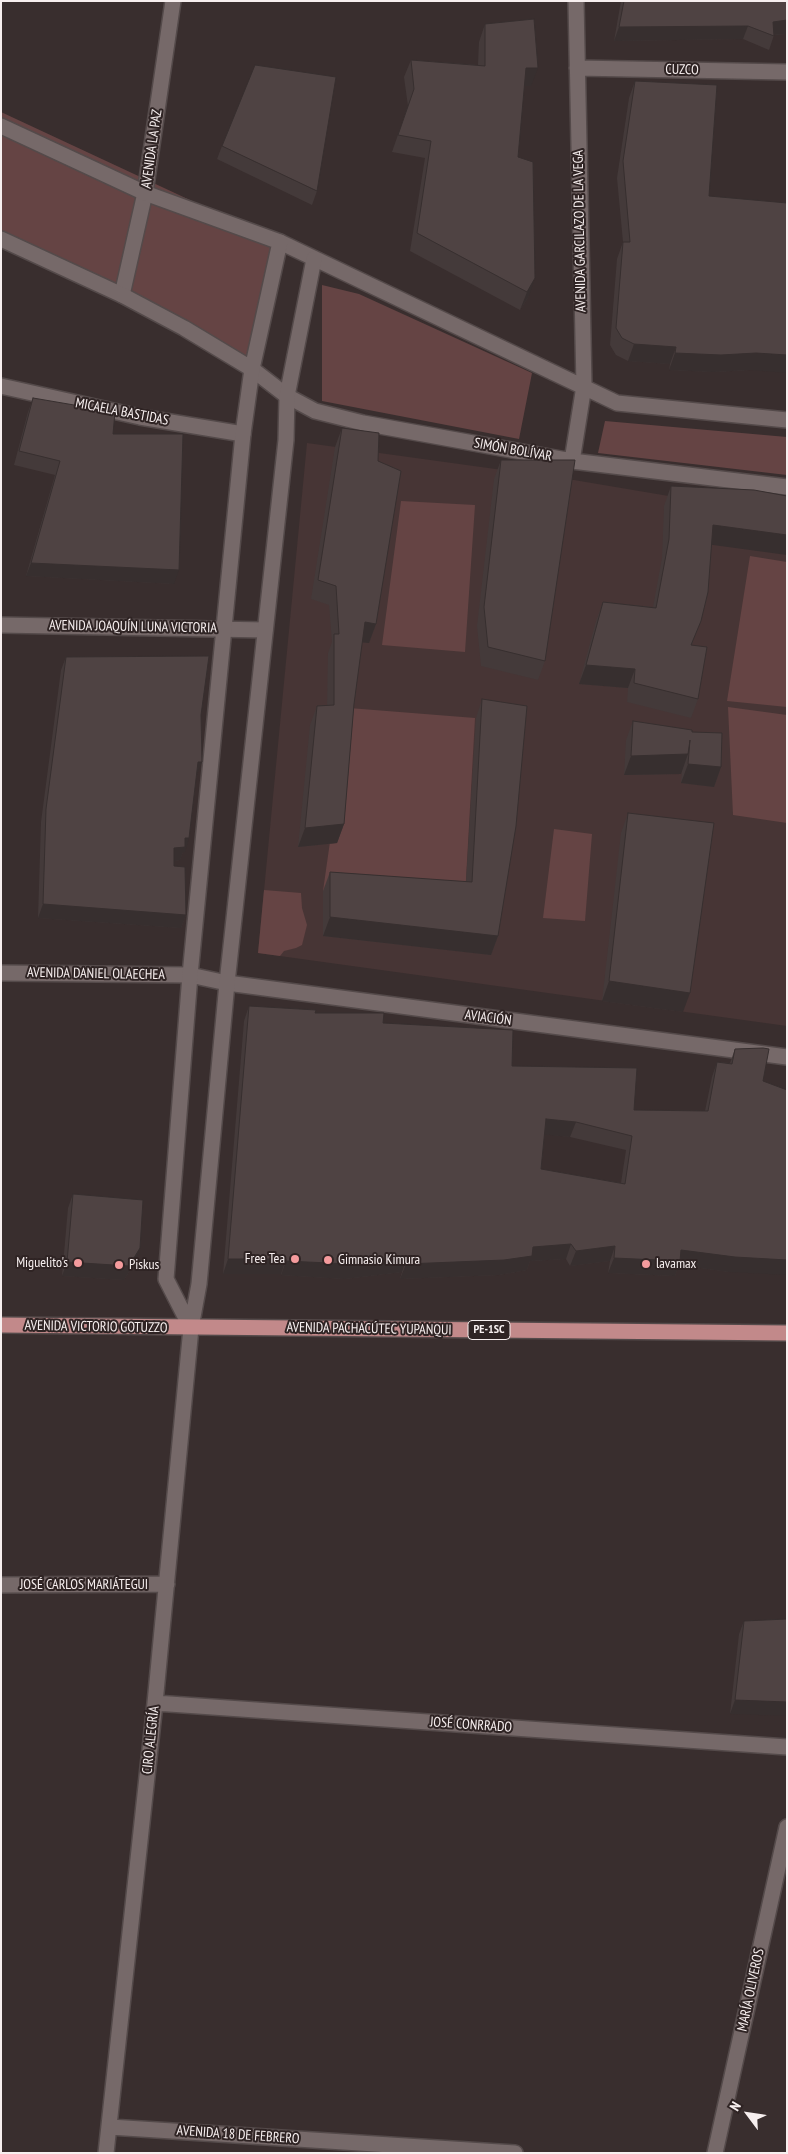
<!DOCTYPE html>
<html>
<head>
<meta charset="utf-8">
<style>
	body { margin:0 }
	#map { position:relative; width:788px; height:2154px; overflow:hidden; background:#392e2e; font-family:"PT Sans Narrow",sans-serif }
	canvas { display:block }
	.frame { position:absolute; inset:0; border:2px solid #f7efef; pointer-events:none }
	.north { position:absolute; left:723px; top:2089px; width:50px; height:50px; -webkit-text-stroke:4px #2f2424; paint-order:stroke; rotate:301deg; font-size:14px; font-weight:700; line-height:20px; text-align:center; color:#f7efef }
	.north::after { content:''; display:block; margin:auto; width:18px; height:22px; background:#f7efef; clip-path:polygon(50% 0,100% 100%,50% 72%,0 100%) }
</style>
</head>
<body>
<div id="map">
<canvas width="788" height="2154"></canvas>
<div class="frame"></div>
<div class="north">N</div>
</div>
<script>
const context = document.querySelector('canvas').getContext('2d');
context.lineJoin = 'round';
function fillPath(path, color) { context.fillStyle = color; context.fill(path, 'evenodd'); }
const toPath = rows => new Path2D(rows.map(r => 'M' + r).join(''));
function stroke(path, color, width, dash) { context.strokeStyle = color; context.lineWidth = width; context.lineCap = dash ? 'butt' : 'round'; context.setLineDash(dash || []); context.stroke(path); }
function drawText(font, color, halo, rows, align = 'center') {
  context.font = font + ' "PT Sans Narrow",sans-serif'; context.lineWidth = 4; context.setLineDash([]); context.textBaseline = 'middle'; context.strokeStyle = halo; context.fillStyle = color; for (const [text, x, y, turn = 0] of rows) {
    context.save(); context.translate(x, y); context.rotate((+turn || 0) * Math.PI / 180); context.textAlign = isNaN(turn) ? turn : align; if (halo) context.strokeText(text, 0, 0); context.fillText(text, 0, 0); context.restore();
  }
}
fillPath(toPath([
	[307,443,568,479,787,516,787,1026,258,953]
]), '#473535');
fillPath(toPath([
	[1,112,280,242,252,369,1,244],
	[322,285,359,294,532,373,519,439,322,401],
	[605,421,787,437,787,475,598,453],
	[401,501,475,505,465,652,382,645],
	[750,556,787,562,787,707,727,701],
	[728,707,787,715,787,823,733,815],
	[349,708,475,718,464,915,323,891],
	[554,829,592,834,585,921,543,918],
	[264,890,301,893,302,908,307,925,302,945,296,948,284,951,280,956,258,953]
]), '#654444');
const street = toPath([
	[577,68,787,72],
	[280,242,617,403,787,420],
	[122,295,145,193,173,1],
	[252,369,287,396,315,411,363,423,572,461,787,487],
	[1,386,140,417,243,434],
	[572,461,584,386,576,1],
	[1,625,265,630],
	[1,973,190,975,227,983,787,1057],
	[1,1585,167,1584],
	[155,1703,787,1747],
	[110,2127,515,2153],
	[106,2153,155,1703,191,1328],
	[715,2153,787,1827]
]);
const secondary = toPath([
	[1,126,145,193,280,242,252,369,243,434,190,975,166,1279,191,1328],
	[1,239,122,295,184,328,252,369],
	[191,1328,199,1284,227,983,286,440,287,396,314,259]
]);
const primary = toPath([
	[1,1325,787,1333]
]);
stroke(street, '#544a4a', 18);
stroke(secondary, '#544a4a', 18);
stroke(primary, '#544a4a', 18);
stroke(street, '#766969', 15);
stroke(secondary, '#766969', 15);
stroke(primary, '#c2898a', 15);
fillPath(toPath([
	[621,1,787,1,787,34,774,35,769,50,743,39,614,41],
	[485,24,531,86,524,86,518,157,529,296,520,310,410,251,425,158,392,152,408,106,404,77,411,60,478,65,479,42],
	[635,81,709,196,750,370,714,372,669,370,670,364,628,361,616,355,610,345,617,259,623,242,617,178,629,98],
	[222,146,317,191,312,205,217,159],
	[33,398,113,434,174,584,26,576,55,475,14,465,28,412],
	[342,428,378,461,376,624,369,643,362,642,354,704,344,824,337,843,298,847,310,725,317,706,327,705,328,653,332,642,329,605,311,599,335,447],
	[501,460,545,661,538,680,481,666,477,626,494,479],
	[671,486,712,545,692,646,698,699,691,718,627,702,628,688,579,684,596,621,603,602,653,607,662,558,664,506],
	[66,657,201,715,202,762,196,775,185,852,183,852,180,860,174,861,174,866,186,915,181,928,38,918,41,822,61,670],
	[482,699,498,936,491,955,323,936,323,891,330,872,466,882,476,718],
	[633,721,692,732,721,767,714,787,681,783,682,770,681,774,624,775,626,740],
	[628,813,683,1012,602,1001,621,833],
	[249,1006,315,1013,383,1023,512,1066,634,1110,705,1111,712,1077,717,1062,730,1063,735,1049,729,1272,679,1265,675,1276,608,1273,610,1261,570,1266,566,1259,530,1261,527,1270,499,1275,400,1279,402,1272,345,1279,281,1275,281,1274,223,1274,244,1021],
	[544,1134,570,1137,626,1150,621,1183,541,1169],
	[73,1194,135,1262,124,1280,62,1276,68,1208],
	[787,1619,730,1714,739,1634,744,1621]
]), '#443a3a');
fillPath(toPath([
	[787,20,787,34,771,35,773,22],
	[748,26,743,39,614,41,619,27],
	[526,68,538,68,531,86,520,86],
	[535,278,529,296,520,310,527,292],
	[634,344,676,347,670,364,628,361],
	[675,353,756,353,787,355,787,373,750,370,714,372,669,370],
	[713,525,787,535,787,555,706,544],
	[31,563,179,570,174,584,26,576],
	[365,622,376,624,369,643,358,642],
	[586,665,635,669,628,688,579,684],
	[688,754,681,774,624,775,631,756],
	[198,762,202,762,197,775,193,776],
	[688,764,721,767,714,787,681,783],
	[344,824,337,843,298,847,305,828],
	[185,838,189,838,185,852,183,852,180,860,169,862,174,848],
	[43,904,186,915,181,928,38,918],
	[330,917,498,936,491,955,323,936],
	[609,981,690,993,683,1012,602,1001],
	[546,1119,576,1122,570,1137,540,1134],
	[571,1244,566,1259,530,1261,527,1270,499,1275,400,1279,406,1264,533,1247],
	[615,1246,610,1261,570,1266,576,1251],
	[140,1248,135,1262,124,1280,62,1276,67,1262],
	[681,1250,787,1260,787,1275,729,1272,679,1265,675,1276,608,1273,614,1258],
	[407,1258,402,1272,345,1279,281,1275,286,1261],
	[228,1259,286,1259,281,1274,223,1274],
	[735,1700,787,1702,787,1716,730,1714]
]), '#372f2f');
const building = toPath([
	[624,1,787,1,787,20,773,22,774,36,748,26,619,27,624,1],
	[534,19,538,68,526,68,518,157,533,162,535,278,527,292,417,233,431,141,398,135,414,89,411,60,485,66,485,24,534,19],
	[255,65,336,77,317,191,222,146,255,65],
	[635,81,717,85,709,196,787,203,787,355,756,353,721,355,675,353,676,347,634,344,622,338,616,328,623,242,630,242,623,161,635,81],
	[33,398,115,412,113,434,183,434,179,570,31,563,60,461,19,451,33,398],
	[342,428,379,433,378,461,401,471,376,624,365,622,354,704,344,824,305,828,317,706,334,705,334,634,339,634,336,586,318,580,342,428],
	[501,460,575,460,545,661,488,647,484,607,501,460],
	[671,486,754,490,787,496,787,535,713,525,708,592,701,621,691,645,707,647,698,699,634,683,635,669,586,665,603,602,656,608,669,539,671,486],
	[209,656,201,715,202,762,198,762,189,838,185,838,185,847,174,848,174,866,185,867,186,915,43,904,46,809,66,657,209,656],
	[482,699,527,706,516,826,498,936,330,917,330,872,472,882,482,699],
	[633,721,692,730,692,732,722,733,721,767,688,764,690,740,688,754,631,756,633,721],
	[628,813,714,823,690,993,609,981,628,813],
	[249,1006,316,1010,315,1013,384,1013,383,1023,513,1030,512,1066,637,1068,634,1110,708,1111,717,1062,732,1064,735,1049,763,1048,769,1049,763,1081,787,1090,787,1260,735,1257,681,1250,680,1261,614,1258,615,1246,576,1251,571,1244,533,1247,532,1256,504,1260,406,1264,407,1258,350,1264,286,1261,286,1259,228,1259,249,1006],
	[546,1119,576,1122,632,1136,625,1184,541,1169,546,1119],
	[73,1194,143,1200,140,1248,129,1266,67,1262,73,1194],
	[787,1619,787,1702,735,1700,744,1621,787,1619]
]);
fillPath(building, '#4f4343');
stroke(building, '#372f2f', 1);
for (const [x, y, r, color] of [
	[295,1259,5,"#f59b9d"],
	[328,1260,5,"#f59b9d"],
	[78,1263,5,"#f59b9d"],
	[646,1264,5,"#f59b9d"],
	[119,1265,5,"#f59b9d"]
]) { const dot = new Path2D(); dot.arc(x, y, r, 0, 2 * Math.PI); context.fillStyle = color; context.fill(dot); stroke(dot, '#2f2424', 2); }
for (const [x, y, w] of [
	[489,1330,42]
]) { const box = new Path2D(); box.roundRect(x - w / 2, y - 9.5, w, 19, 4); context.fillStyle = '#2f2424'; context.fill(box); stroke(box, '#f7efef', 1); }
drawText('bold 12px', '#f7efef', null, [
	["PE-1SC",489,1330]
]);
drawText('14px', '#f7efef', '#2f2424', [
	["CUZCO",682,70,1],
	["AVENIDA LA PAZ",152,149,-82],
	["AVENIDA GARCILAZO DE LA VEGA",580,231,-91],
	["MICAELA BASTIDAS",122,412,11],
	["SIMÓN BOLÍVAR",513,450,10],
	["AVENIDA JOAQUÍN LUNA VICTORIA",133,627,1],
	["AVENIDA DANIEL OLAECHEA",96,974,1],
	["AVIACIÓN",488,1018,7],
	["AVENIDA VICTORIO GOTUZZO",96,1327,1],
	["AVENIDA PACHACÚTEC YUPANQUI",369,1329,1],
	["JOSÉ CARLOS MARIÁTEGUI",84,1585],
	["JOSÉ CONRRADO",471,1725,4],
	["CIRO ALEGRÍA",151,1740,-84],
	["MARÍA OLIVEROS",751,1990,-78],
	["AVENIDA 18 DE FEBRERO",238,2135,4]
]);
drawText('14px', '#f7efef', '#2f2424', [
	["Free Tea",285,1259,"right"],
	["Gimnasio Kimura",338,1260],
	["Miguelito's",68,1263,"right"],
	["lavamax",656,1264],
	["Piskus",129,1265]
], 'left');
</script>
</body>
</html>
